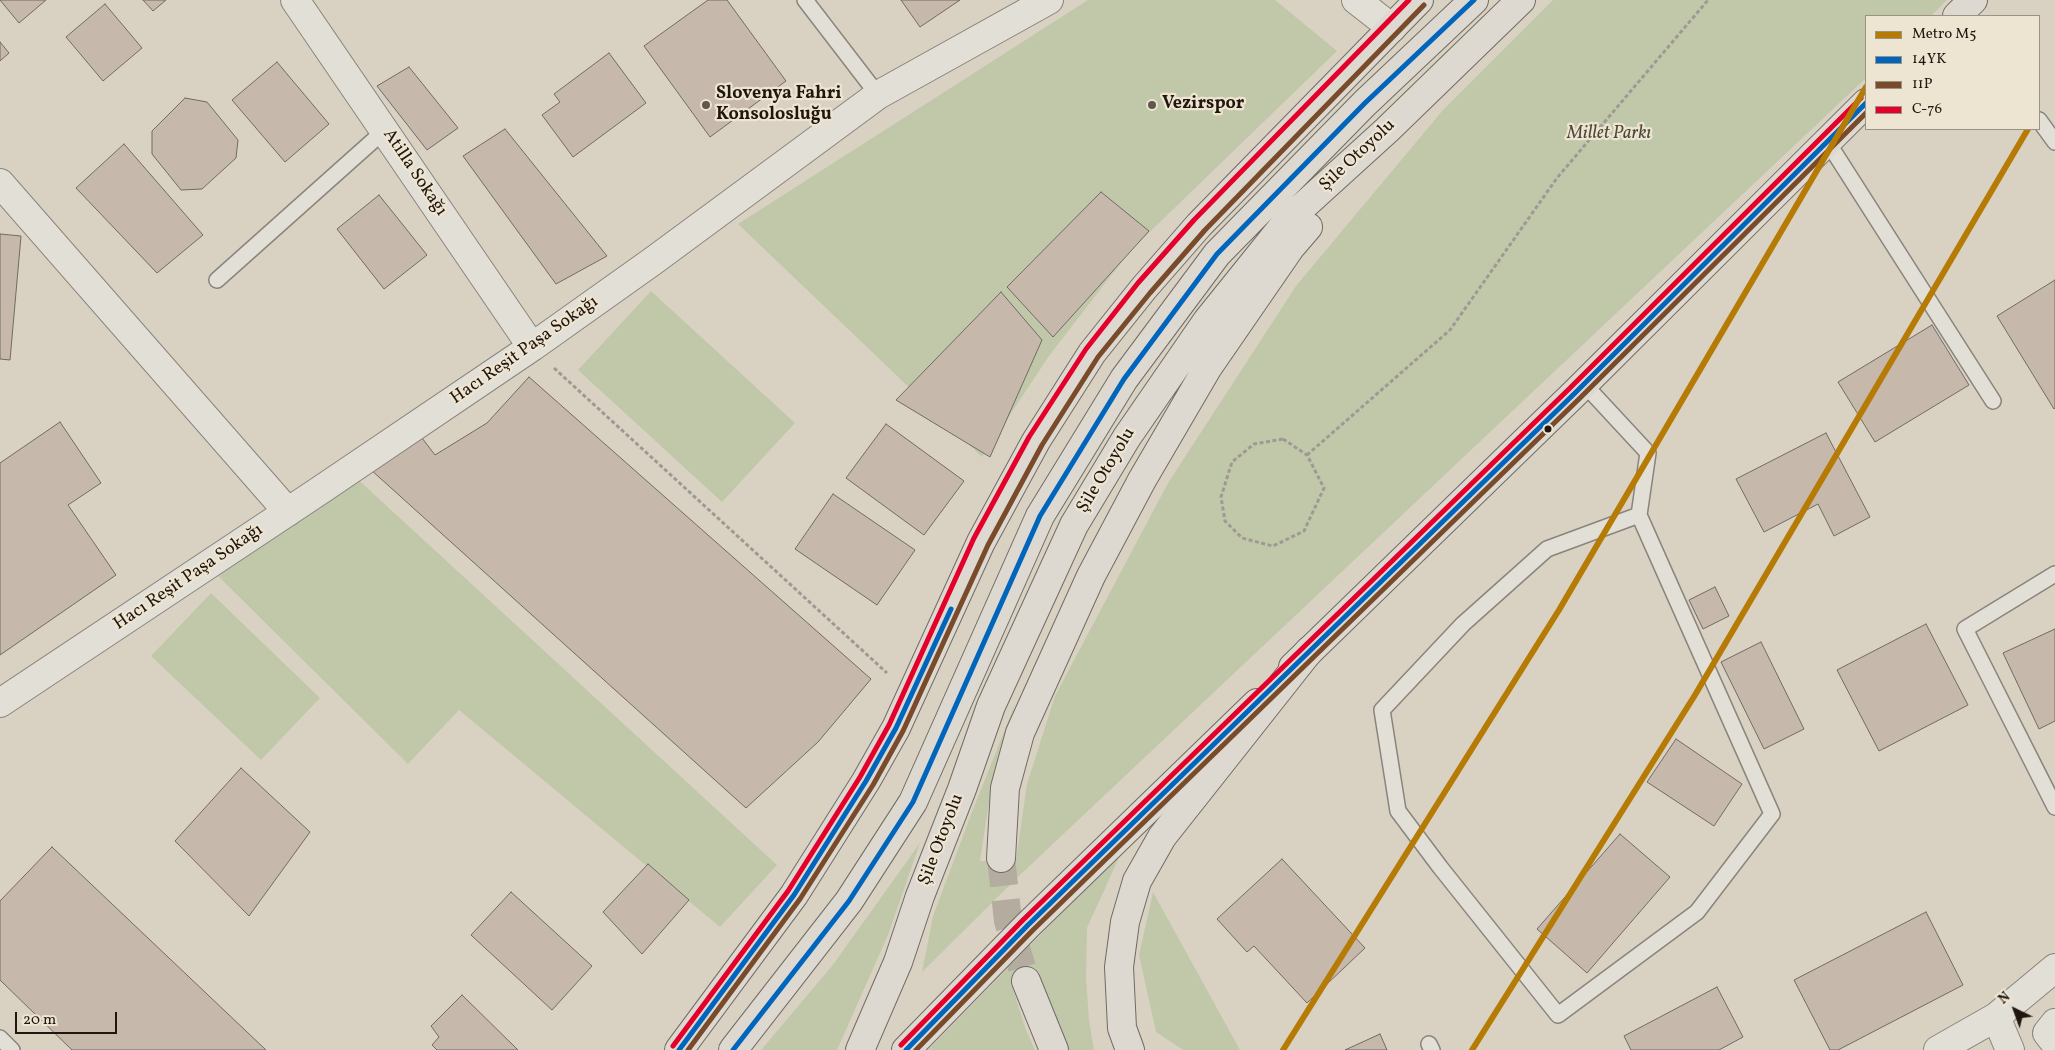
<!DOCTYPE html>
<html>
<head>
<meta charset="utf-8">
<style>
	body { margin:0 }
	#map { position:relative; width:2055px; height:1050px; overflow:hidden; background:#d9d2c3; font-family:Vollkorn,serif }
	canvas { display:block }
	.legend { position:absolute; left:1865px; top:15px; width:175px; height:115px; box-sizing:border-box; background:#ede4d2; border:1px solid #9b9284; margin:0; padding:6px 9px; list-style:none; font-size:15px; color:#20160e }
	.legend li { display:flex; align-items:center; gap:10px; height:25px }
	.legend b { width:25px; border:1px solid #9b9284 }
	.north { position:absolute; left:1990px; top:985px; width:50px; height:50px; -webkit-text-stroke:4px #ede4d2; paint-order:stroke; rotate:318deg; font-size:14px; font-weight:700; line-height:20px; text-align:center; color:#20160e }
	.north::after { content:''; display:block; margin:auto; width:18px; height:22px; background:#20160e; clip-path:polygon(50% 0,100% 100%,50% 72%,0 100%) }
	.scale { position:absolute; left:15px; top:1012px; width:102px; height:22px; box-sizing:border-box; border:2px solid #20160e; border-top:0; padding-left:6px; font-size:15px; line-height:18px; white-space:nowrap; color:#20160e; -webkit-text-stroke:4px #ede4d2; paint-order:stroke }
</style>
</head>
<body>
<div id="map">
<canvas width="2055" height="1050"></canvas>
<ul class="legend">
<li><b style="height:6px;background:#b67b04"></b>Metro M5</li>
<li><b style="height:6px;background:#0065bd"></b>14YK</li>
<li><b style="height:6px;background:#7a4b2a"></b>11P</li>
<li><b style="height:6px;background:#e4002b"></b>C-76</li>
</ul>
<div class="north">N</div>
<div class="scale">20 m</div>
</div>
<script>
const context = document.querySelector('canvas').getContext('2d');
context.lineJoin = 'round';
function fillPath(path, color) { context.fillStyle = color; context.fill(path, 'evenodd'); }
const toPath = rows => new Path2D(rows.map(r => 'M' + r).join(''));
function stroke(path, color, width, dash) { context.strokeStyle = color; context.lineWidth = width; context.lineCap = dash ? 'butt' : 'round'; context.setLineDash(dash || []); context.stroke(path); }
function drawText(font, color, halo, rows, align = 'center') {
  context.font = font + ' Vollkorn,serif'; context.lineWidth = 4.5; context.setLineDash([]); context.textBaseline = 'middle'; context.strokeStyle = halo; context.fillStyle = color; for (const [text, x, y, turn = 0] of rows) {
    context.save(); context.translate(x, y); context.rotate((+turn || 0) * Math.PI / 180); context.textAlign = isNaN(turn) ? turn : align; if (halo) context.strokeText(text, 0, 0); context.fillText(text, 0, 0); context.restore();
  }
}
fillPath(toPath([
	[1088,0,1275,0,1337,51,1130,251,1049,356,982,457,738,224],
	[1553,0,1947,0,1931,16,1866,16,1866,78,1021,874,922,972,933,916,972,812,1015,704,989,802,980,861,1016,860,1027,784,1055,696,1168,483,1296,286,1443,110],
	[651,291,795,423,722,502,578,370],
	[352,474,777,865,720,927,459,710,408,764,215,573],
	[211,593,320,698,261,760,151,656],
	[920,843,888,935,837,1050,761,1050,832,966],
	[1122,851,1087,928,1086,978,1089,1020,1094,1050,1067,1050,1056,1030,1039,972,1011,983,1026,1030,1035,1050,928,1050],
	[1153,892,1240,1050,1183,1050,1156,1032,1139,955]
]), '#c1c8a9');
const building = toPath([
	[0,0,46,0,19,23,0,0],
	[143,0,166,0,153,11,143,0],
	[708,0,727,0,786,81,710,137,644,46,708,0],
	[901,0,960,0,920,27,901,0],
	[105,4,142,48,103,81,66,37,105,4],
	[0,42,9,53,0,61,0,42],
	[609,53,646,103,573,157,542,115,560,102,554,94,609,53],
	[277,62,329,124,285,162,232,100,277,62],
	[409,67,458,128,427,150,377,86,409,67],
	[185,98,207,102,238,140,236,158,202,189,181,190,152,154,152,131,185,98],
	[505,129,607,256,556,284,463,156,505,129],
	[124,144,203,235,157,273,76,188,124,144],
	[1101,192,1149,231,1053,337,1007,287,1101,192],
	[379,195,427,255,384,289,337,229,379,195],
	[0,234,21,236,10,360,0,359,0,234],
	[2055,280,2055,408,2054,409,1997,316,2055,280],
	[1001,292,1042,340,990,457,896,400,1001,292],
	[1932,325,1969,385,1875,442,1838,382,1932,325],
	[529,377,871,679,818,742,746,808,370,469,419,434,435,455,487,423,529,377],
	[60,422,101,483,68,505,116,575,0,655,0,463,60,422],
	[886,424,964,481,924,535,846,478,886,424],
	[1826,433,1870,517,1834,536,1818,504,1764,532,1736,479,1826,433],
	[833,494,915,550,877,605,795,549,833,494],
	[1715,587,1729,616,1703,629,1689,600,1715,587],
	[1926,624,1968,705,1879,751,1837,670,1926,624],
	[2055,629,2055,721,2039,729,2003,653,2055,629],
	[1761,642,1804,729,1764,749,1721,662,1761,642],
	[1676,739,1742,784,1714,826,1647,782,1676,739],
	[241,768,310,832,249,916,175,841,241,768],
	[1620,834,1670,877,1587,973,1537,929,1620,834],
	[52,847,266,1050,72,1050,0,980,0,901,52,847],
	[1282,859,1365,948,1307,1003,1254,946,1247,952,1217,919,1282,859],
	[648,864,689,900,642,954,603,912,648,864],
	[511,892,592,966,552,1010,471,935,511,892],
	[1926,912,1963,985,1838,1050,1830,1050,1794,980,1926,912],
	[1717,987,1743,1037,1719,1050,1631,1050,1624,1036,1717,987],
	[462,995,518,1050,437,1050,432,1045,439,1037,431,1026,462,995],
	[1380,1034,1387,1050,1345,1050,1380,1034]
]);
fillPath(building, '#c6b8ab');
stroke(building, '#706b63', 1);
stroke(toPath([
	[1001,858,1008,921,1026,981]
]), '#b4ac9f', 28, [28, 14]);
const service = toPath([
	[805,0,878,95],
	[2039,120,2055,142],
	[1827,141,1993,401],
	[217,280,385,130],
	[1584,384,1648,453,1639,515],
	[1639,515,1772,814,1697,912,1558,1015,1440,867,1398,811,1382,710,1463,624,1547,549,1639,515],
	[2055,574,1965,629,2055,807],
	[0,1038,12,1050],
	[1429,1044,1432,1050]
]);
const minor = toPath([
	[295,0,532,347],
	[1356,0,1392,28],
	[0,183,288,512],
	[0,703,319,491,532,347,653,261,878,95,1049,0],
	[1996,1017,2010,1050],
	[2055,1023,2047,1033,2055,1043],
	[1938,1050,1996,1017,2055,968]
]);
const primary = toPath([
	[1957,16,1973,0],
	[1293,667,1575,393,1866,103],
	[679,1050,794,895,866,781,896,728,981,542,1036,441,1092,353,1144,288,1199,225,1419,0],
	[906,1050,1028,925,1257,703]
]);
const trunk = toPath([
	[1001,858,1005,788,1020,733,1091,576,1142,480,1208,367,1290,248,1308,227],
	[1026,981,1054,1050],
	[733,1050,849,901,913,802,1040,516,1124,379,1217,254,1365,103,1474,0],
	[860,1050,898,962,920,896,962,789,991,706,1074,525,1127,437,1207,321,1289,219,1387,130,1521,0],
	[1130,1050,1122,1028,1119,967,1125,922,1137,881,1162,837,1309,651]
]);
stroke(service, '#8a847c', 18);
stroke(minor, '#8a847c', 30);
stroke(primary, '#706b63', 30);
stroke(trunk, '#706b63', 30);
stroke(toPath([
	[554,368,887,673],
	[1283,439,1307,455,1324,488,1304,531,1273,546,1242,538,1225,521,1221,497,1232,462,1254,444,1283,439],
	[1307,455,1450,330,1557,178,1708,0]
]), '#9e9a93', 3, [4, 2.5]);
stroke(service, '#e2dfd7', 15);
stroke(minor, '#e2dfd7', 28);
stroke(primary, '#ddd9d1', 28);
stroke(trunk, '#ddd9d1', 28);
stroke(toPath([
	[679,1050,794,895,866,781,896,728,951,609],
	[733,1050,849,901,913,802,1040,516,1124,379,1217,254,1365,103,1474,0],
	[906,1050,1028,925,1575,393,1866,103]
]), '#0065bd', 5);
stroke(toPath([
	[688,1050,800,899,873,785,903,731,988,545,1042,445,1098,357,1150,293,1205,230,1424,5],
	[916,1050,1033,930,1580,398,1866,113]
]), '#7a4b2a', 5);
stroke(toPath([
	[901,1045,1023,920,1570,388,1861,98],
	[673,1046,788,891,860,777,889,725,974,538,1029,437,1086,349,1138,283,1194,220,1409,0]
]), '#e4002b', 5);
stroke(toPath([
	[1283,1050,1559,610,1866,87],
	[1472,1050,1695,695,2028,129]
]), '#b67b04', 6);
for (const [x, y, r, color] of [
	[706,105,5,"#61584d"],
	[1152,105,5,"#61584d"],
	[1548,429,4.5,"#20160e"]
]) { const dot = new Path2D(); dot.arc(x, y, r, 0, 2 * Math.PI); context.fillStyle = color; context.fill(dot); stroke(dot, '#ede4d2', 2); }
drawText('bold 18px', '#20160e', '#ede4d2', [
	["Slovenya Fahri",716,95],
	["Konsolosluğu",716,116],
	["Vezirspor",1162,105]
], 'left');
drawText('italic 18px', '#4b4936', '#ede4d2', [
	["Millet Parkı",1609,135]
]);
drawText('18px', '#20160e', '#ede4d2', [
	["Şile Otoyolu",1358,156,-43],
	["Atilla Sokağı",414,173,56],
	["Hacı Reşit Paşa Sokağı",525,351,-35],
	["Şile Otoyolu",1107,471,-59],
	["Hacı Reşit Paşa Sokağı",189,578,-34],
	["Şile Otoyolu",942,840,-69]
]);
</script>
</body>
</html>
